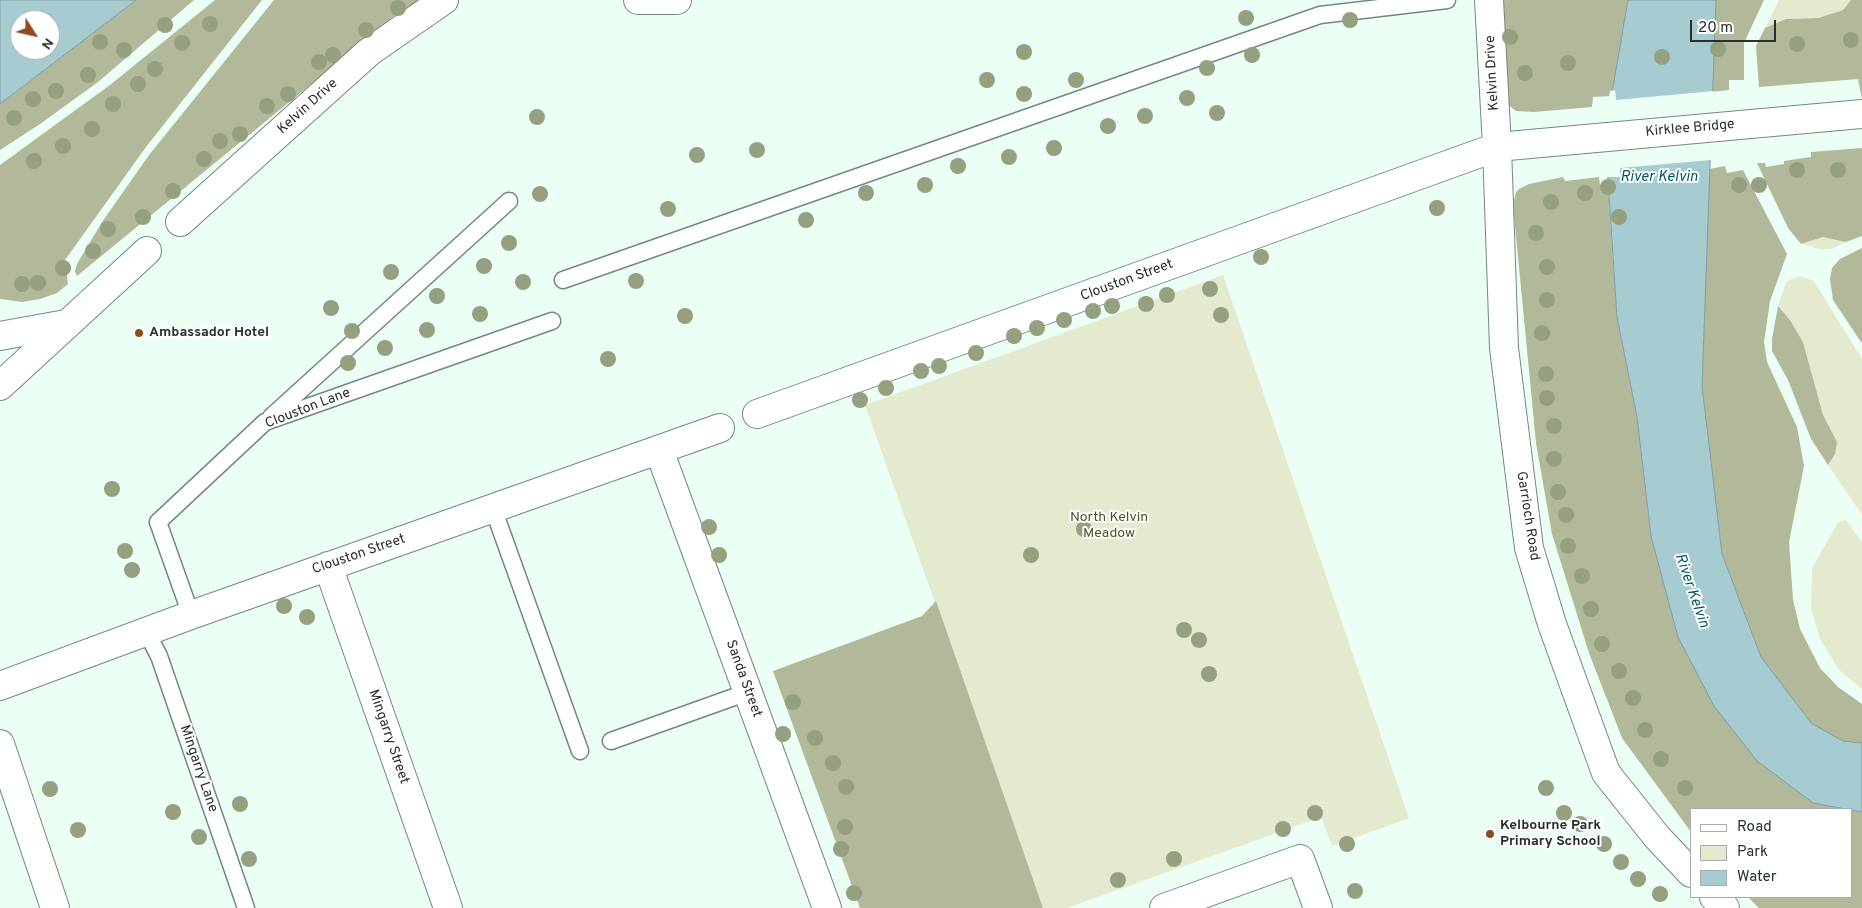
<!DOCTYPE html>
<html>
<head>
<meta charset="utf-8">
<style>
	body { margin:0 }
	#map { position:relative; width:1862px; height:908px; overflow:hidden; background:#ebfff4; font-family:Overpass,sans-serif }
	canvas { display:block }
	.legend { position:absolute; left:1690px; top:808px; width:162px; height:90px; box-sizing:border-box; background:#fff; border:1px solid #a9acaa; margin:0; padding:6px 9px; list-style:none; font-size:15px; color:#27302b }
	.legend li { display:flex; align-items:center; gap:10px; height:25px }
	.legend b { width:25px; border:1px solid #a9acaa }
	.north { position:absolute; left:10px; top:10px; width:50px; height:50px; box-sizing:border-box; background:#fff; border:1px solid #a9acaa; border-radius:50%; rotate:125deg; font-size:14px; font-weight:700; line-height:20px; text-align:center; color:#27302b }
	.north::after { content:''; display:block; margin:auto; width:18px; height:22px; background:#8f4a20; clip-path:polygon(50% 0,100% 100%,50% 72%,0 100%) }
	.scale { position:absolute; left:1690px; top:20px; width:86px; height:22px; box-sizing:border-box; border:2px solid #27302b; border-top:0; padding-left:6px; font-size:15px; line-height:18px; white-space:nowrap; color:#27302b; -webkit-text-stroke:4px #fff; paint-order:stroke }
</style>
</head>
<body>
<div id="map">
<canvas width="1862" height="908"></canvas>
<ul class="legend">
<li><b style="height:6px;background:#fff"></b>Road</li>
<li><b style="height:14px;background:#e4eacf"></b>Park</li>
<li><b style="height:14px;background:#a6ccd2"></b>Water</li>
</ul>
<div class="north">N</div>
<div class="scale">20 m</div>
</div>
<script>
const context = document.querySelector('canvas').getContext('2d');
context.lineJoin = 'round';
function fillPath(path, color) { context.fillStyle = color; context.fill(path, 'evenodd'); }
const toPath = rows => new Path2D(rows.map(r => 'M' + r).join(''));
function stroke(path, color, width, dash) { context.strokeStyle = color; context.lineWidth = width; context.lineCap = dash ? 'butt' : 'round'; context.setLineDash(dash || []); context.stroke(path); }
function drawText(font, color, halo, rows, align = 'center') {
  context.font = font + ' Overpass,sans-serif'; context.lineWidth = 4; context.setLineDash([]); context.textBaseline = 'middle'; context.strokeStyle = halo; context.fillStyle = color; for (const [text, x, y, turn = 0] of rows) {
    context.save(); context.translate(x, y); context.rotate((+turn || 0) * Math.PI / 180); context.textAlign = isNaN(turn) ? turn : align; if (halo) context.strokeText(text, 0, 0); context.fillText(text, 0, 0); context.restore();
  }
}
fillPath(toPath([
	[1779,0,1851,0,1843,10,1818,18,1786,19,1765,28],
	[1823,237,1832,238,1846,242,1832,249,1819,249,1801,244],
	[1223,275,1409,818,1332,846,1321,817,1067,908,1043,908,865,405],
	[1801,276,1814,281,1862,359,1862,515,1828,465,1835,454,1831,431,1823,415,1803,342,1790,320,1778,306,1786,283,1793,278],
	[1846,520,1862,542,1862,689,1839,670,1820,639,1811,609,1812,568,1838,522]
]), '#e4eacf');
fillPath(toPath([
	[136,0,194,0,98,82,40,124,0,150,0,104],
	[215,0,262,0,146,147,65,260,68,284,57,293,40,299,22,302,0,299,0,165,110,85],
	[274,0,421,0,399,12,77,276,75,271,77,264,102,222,149,155],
	[1495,0,1628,0,1612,96,1593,97,1592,107,1534,112,1516,111,1505,102],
	[1716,0,1764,0,1744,43,1744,80,1729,80,1729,90,1711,92],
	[1851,0,1862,0,1862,99,1858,79,1759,87,1756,46,1765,28,1786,19,1818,18,1843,10],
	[1862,148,1862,236,1846,242,1823,237,1801,244,1788,228,1757,163,1765,163,1766,167,1784,164,1784,161,1811,157,1811,152],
	[1725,166,1727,173,1743,170,1787,254,1770,301,1764,342,1767,362,1797,427,1804,466,1789,542,1793,600,1800,629,1820,668,1838,687,1862,704,1862,743,1843,742,1811,723,1761,657,1722,554,1702,386,1709,169],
	[1563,177,1565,181,1599,177,1600,185,1608,185,1617,317,1637,417,1651,536,1678,637,1813,803,1845,809,1691,809,1691,832,1622,738,1589,653,1552,534,1536,443,1513,205,1516,192,1519,189,1529,184],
	[1862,248,1862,342,1861,342,1833,300,1830,279,1832,268,1840,259],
	[1778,306,1790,320,1803,342,1823,415,1837,442,1835,454,1828,465,1811,439,1788,380,1772,351,1772,339],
	[936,601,1043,908,860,908,773,671,922,616],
	[1851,810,1862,812,1862,908,1759,908,1748,897,1851,897]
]), '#b2b89a');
const water = toPath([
	[0,0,136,0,0,104,0,0],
	[20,20,50,20,50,50,20,50,20,20],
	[1628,0,1716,0,1702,386,1722,554,1761,657,1811,723,1843,741,1862,743,1862,812,1813,803,1757,761,1714,706,1678,637,1651,536,1637,417,1617,317,1605,134,1628,0]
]);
fillPath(water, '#a6ccd2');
stroke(water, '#809da0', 1);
fillPath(toPath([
	[1615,90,1616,100,1714,91,1711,160,1620,168,1620,177,1606,177,1603,134,1610,91]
]), '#ebfff4');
const lane = toPath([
	[563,280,1320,15,1447,0],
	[271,417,509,201],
	[493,508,580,751],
	[191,615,158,522,265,422,552,321],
	[146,631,159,656,246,908],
	[611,741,748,692]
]);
const street = toPath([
	[638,0,677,0],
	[1489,0,1497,147,1504,348,1529,548,1552,624,1606,773,1657,837,1691,873],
	[180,222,369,52,444,0],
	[0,336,66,324],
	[0,386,147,251],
	[757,414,1497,147,1862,114],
	[659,450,827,908],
	[328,566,448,908],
	[0,686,191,615,720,428],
	[1714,897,1725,908],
	[1164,908,1300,859,1318,908]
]);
const secondary = toPath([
	[0,744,55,908]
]);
stroke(lane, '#73897d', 19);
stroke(street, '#73897d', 30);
stroke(secondary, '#73897d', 30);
stroke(lane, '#fff', 16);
stroke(street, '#fff', 28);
stroke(secondary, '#fff', 28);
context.fillStyle = '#94a080';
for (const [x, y] of [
	[398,8],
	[1246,18],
	[1350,20],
	[210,24],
	[165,25],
	[366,30],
	[1510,37],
	[1851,40],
	[100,42],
	[182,43],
	[1797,44],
	[1718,49],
	[124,50],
	[1024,52],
	[333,55],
	[1252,55],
	[1662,57],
	[319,62],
	[1568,63],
	[1207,68],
	[155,69],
	[1525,73],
	[88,75],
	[987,80],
	[1076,80],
	[138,84],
	[56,91],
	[288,94],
	[1024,94],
	[1187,98],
	[33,99],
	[113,104],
	[267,106],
	[1217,113],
	[1145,116],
	[537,117],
	[14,118],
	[1108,126],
	[92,129],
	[240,134],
	[220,141],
	[63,146],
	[1054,148],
	[757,150],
	[697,155],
	[1009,157],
	[204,159],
	[34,161],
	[958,166],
	[1797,170],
	[1838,170],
	[925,185],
	[1739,185],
	[1759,185],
	[1608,187],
	[173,191],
	[866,193],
	[1585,193],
	[540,194],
	[1551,202],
	[1437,208],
	[668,209],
	[143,217],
	[1619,217],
	[806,220],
	[108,229],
	[1536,233],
	[509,243],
	[93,251],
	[1261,257],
	[484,266],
	[1547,267],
	[63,268],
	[391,272],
	[636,281],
	[523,282],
	[38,283],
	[22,284],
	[1210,289],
	[1167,295],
	[437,296],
	[1547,300],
	[1146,304],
	[1112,306],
	[331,308],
	[1093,311],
	[480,314],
	[1221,315],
	[685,316],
	[1064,320],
	[1037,328],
	[427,330],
	[352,331],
	[1542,333],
	[1014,336],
	[385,348],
	[976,353],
	[608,359],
	[348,363],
	[939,366],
	[921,371],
	[1546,374],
	[886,388],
	[1547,398],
	[860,400],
	[1554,426],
	[1554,459],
	[112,489],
	[1558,492],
	[1566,515],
	[709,527],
	[1084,529],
	[1568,546],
	[125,551],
	[719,555],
	[1031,555],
	[132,570],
	[1582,576],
	[284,606],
	[1591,609],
	[307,617],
	[1184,630],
	[1199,640],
	[1602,644],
	[1619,671],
	[1209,674],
	[1633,698],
	[793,702],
	[1645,730],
	[783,734],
	[815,738],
	[1661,759],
	[833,763],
	[846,787],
	[1546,788],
	[1685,788],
	[50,789],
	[240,804],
	[173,812],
	[1315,813],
	[1564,813],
	[1580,824],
	[845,827],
	[1283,829],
	[78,830],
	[199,837],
	[1347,844],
	[1604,844],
	[841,849],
	[249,859],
	[1174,859],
	[1621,862],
	[1638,879],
	[1118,880],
	[1355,891],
	[854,893],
	[1660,894]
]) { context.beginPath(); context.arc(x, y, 8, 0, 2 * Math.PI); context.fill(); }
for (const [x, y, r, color] of [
	[139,333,5,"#8f4a20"],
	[1490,834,5,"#8f4a20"]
]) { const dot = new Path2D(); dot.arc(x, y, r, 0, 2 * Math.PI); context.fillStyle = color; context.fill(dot); stroke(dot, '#fff', 2); }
drawText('14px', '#27302b', '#fff', [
	["Kelvin Drive",1493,73,-93],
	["Kelvin Drive",308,107,-42],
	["Kirklee Bridge",1690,129,-5],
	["Clouston Street",1127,281,-20],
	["Clouston Lane",308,409,-21],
	["Garrioch Road",1527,516,81],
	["Clouston Street",359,555,-19],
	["Sanda Street",743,679,70],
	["Mingarry Street",388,737,71],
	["Mingarry Lane",198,769,71]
]);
drawText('bold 14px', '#27302b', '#fff', [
	["Ambassador Hotel",149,333],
	["Kelbourne Park",1500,826],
	["Primary School",1500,842]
], 'left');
drawText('14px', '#4c5322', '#fff', [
	["North Kelvin",1109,518],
	["Meadow",1109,534]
]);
drawText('italic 15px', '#015861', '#fff', [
	["River Kelvin",1659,178],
	["River Kelvin",1691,591,71]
]);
</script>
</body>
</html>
